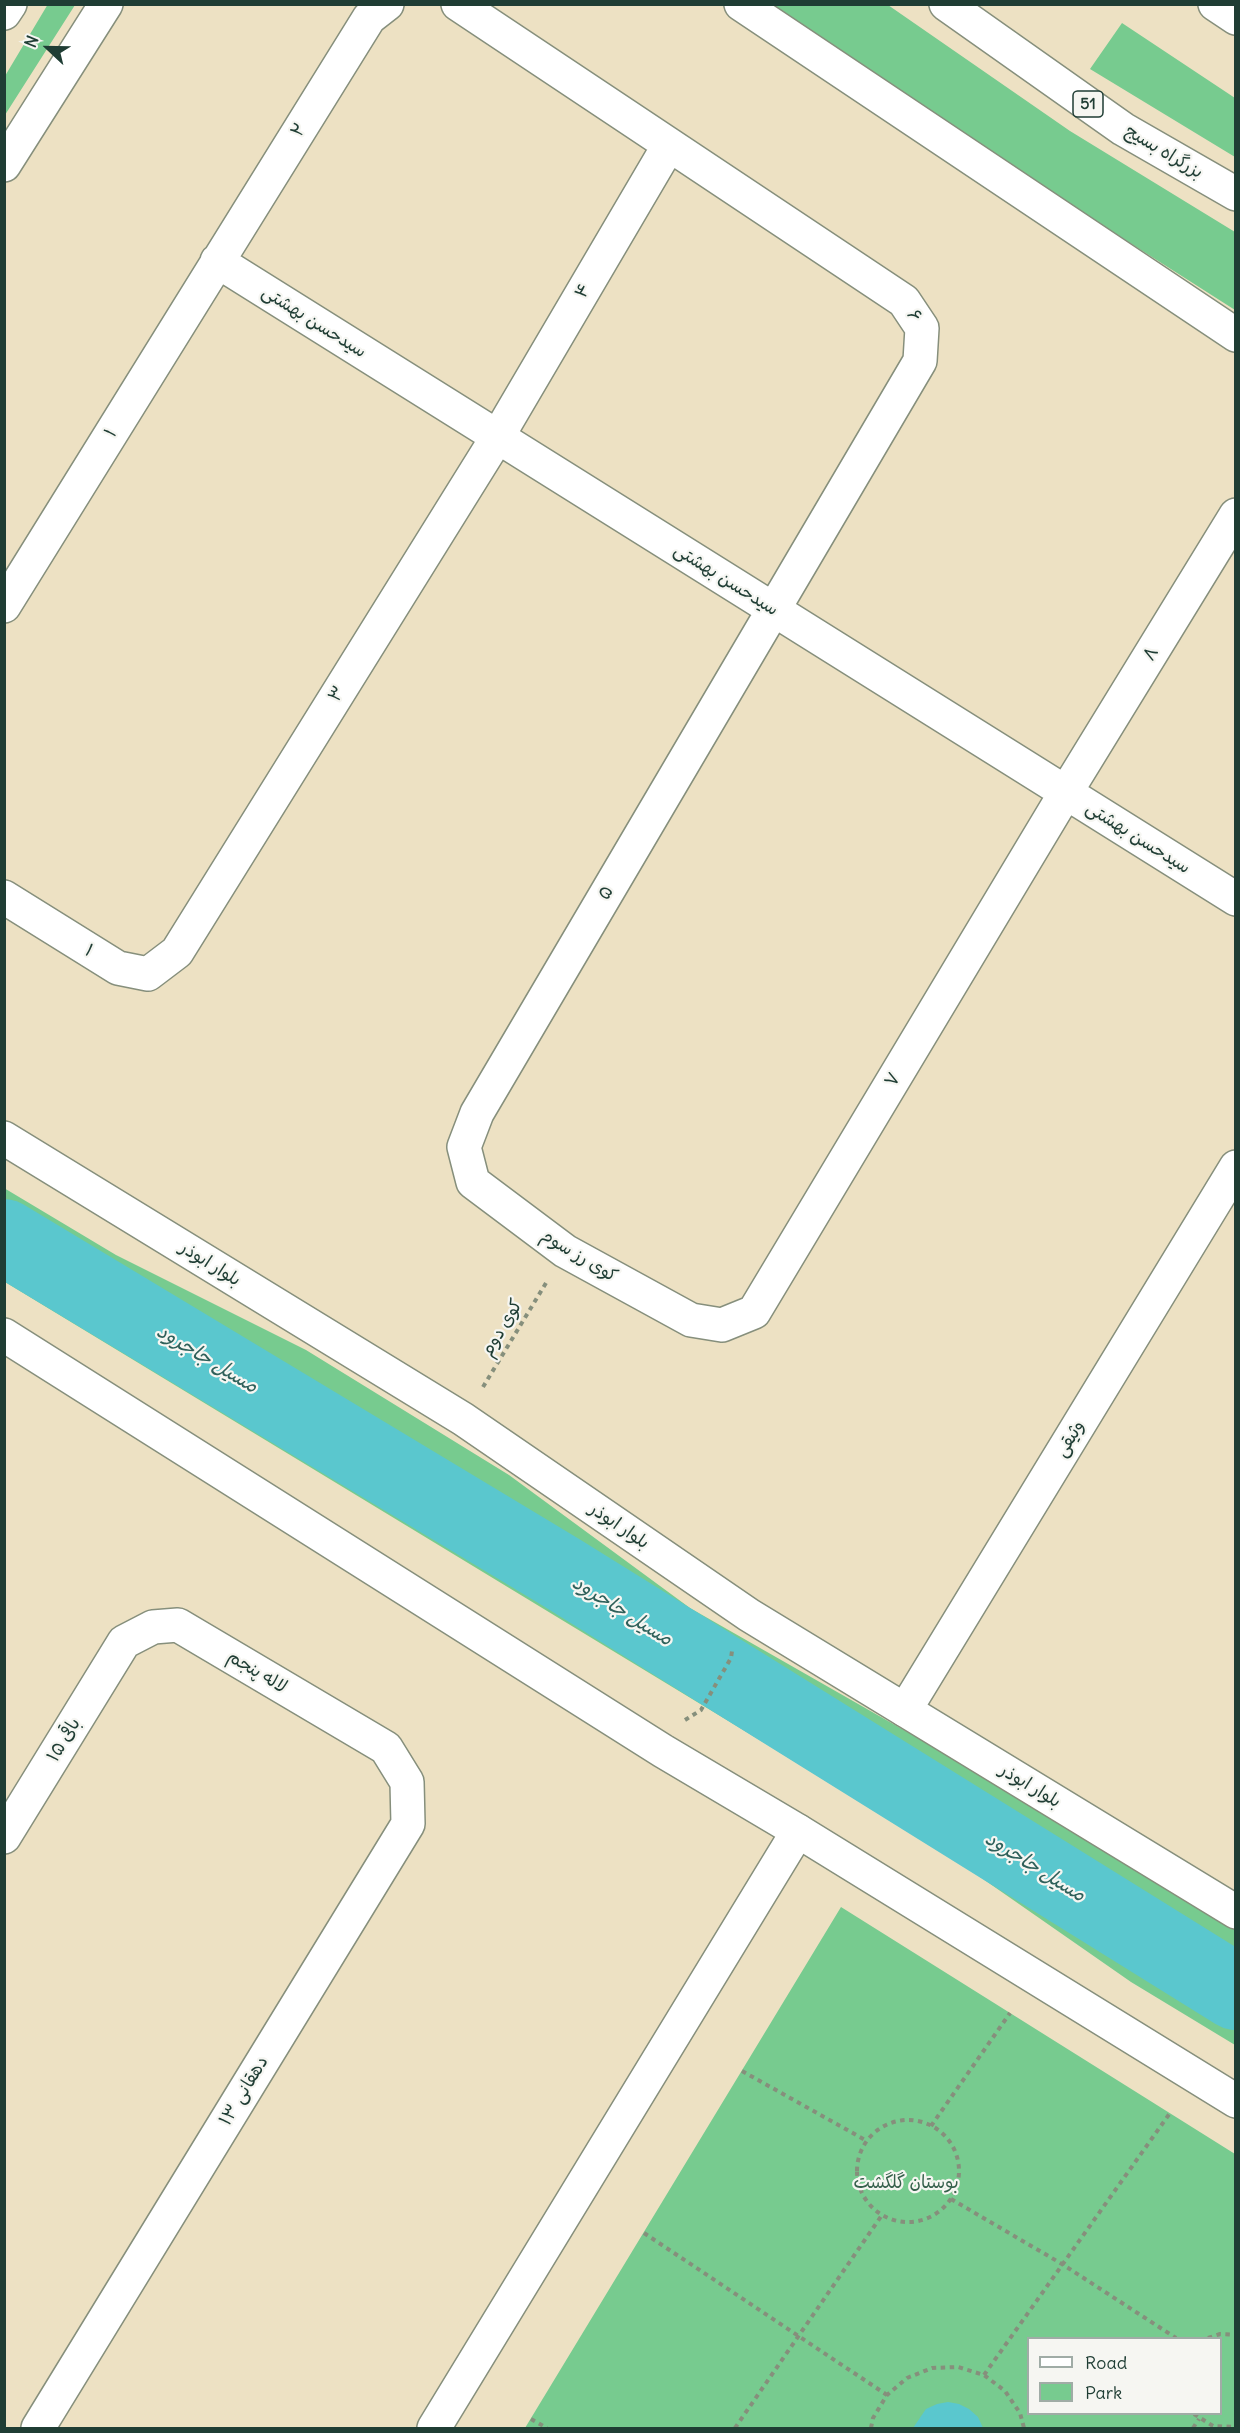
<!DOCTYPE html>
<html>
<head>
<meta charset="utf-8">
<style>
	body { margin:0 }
	#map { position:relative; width:1240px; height:2433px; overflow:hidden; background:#ede1c3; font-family:Delius,sans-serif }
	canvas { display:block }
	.frame { position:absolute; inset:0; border:6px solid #1f3d34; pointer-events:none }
	.legend { position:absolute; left:1027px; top:2337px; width:195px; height:78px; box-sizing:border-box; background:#f6f6f2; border:2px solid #a0aca6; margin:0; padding:8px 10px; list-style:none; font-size:18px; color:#1f3d34 }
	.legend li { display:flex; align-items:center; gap:12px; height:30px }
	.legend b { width:30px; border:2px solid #a0aca6 }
	.north { position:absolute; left:18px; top:18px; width:60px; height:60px; -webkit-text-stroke:4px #f6f6f2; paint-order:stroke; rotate:292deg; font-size:16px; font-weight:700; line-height:24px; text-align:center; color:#1f3d34 }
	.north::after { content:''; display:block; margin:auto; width:21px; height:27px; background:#1f3d34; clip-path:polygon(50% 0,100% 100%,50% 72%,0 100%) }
</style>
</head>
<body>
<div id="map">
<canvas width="1240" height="2433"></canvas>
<div class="frame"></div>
<ul class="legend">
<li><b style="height:8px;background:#fff"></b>Road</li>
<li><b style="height:16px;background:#77cb8f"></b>Park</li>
</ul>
<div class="north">N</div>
</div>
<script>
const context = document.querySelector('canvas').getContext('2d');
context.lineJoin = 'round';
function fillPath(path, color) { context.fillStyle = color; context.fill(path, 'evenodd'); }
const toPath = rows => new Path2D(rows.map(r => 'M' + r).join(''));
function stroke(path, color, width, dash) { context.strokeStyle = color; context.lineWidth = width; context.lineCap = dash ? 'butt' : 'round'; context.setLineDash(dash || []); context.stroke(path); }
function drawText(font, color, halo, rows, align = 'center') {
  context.font = font + ' Delius,"Playpen Sans Arabic",sans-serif'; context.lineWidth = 4.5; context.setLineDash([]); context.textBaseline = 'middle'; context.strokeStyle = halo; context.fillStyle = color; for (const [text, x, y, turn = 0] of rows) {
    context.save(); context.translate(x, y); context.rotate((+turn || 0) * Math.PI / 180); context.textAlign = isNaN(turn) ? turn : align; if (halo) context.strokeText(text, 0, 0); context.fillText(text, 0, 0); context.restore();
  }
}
fillPath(toPath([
	[48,4,75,5,5,115,5,76],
	[771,5,888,5,1070,131,1235,232,1235,310,967,139],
	[1122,23,1235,98,1235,157,1090,69],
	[4,1188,116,1255,306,1350,509,1475,690,1608,1065,1822,1235,1927,1235,2045,1131,1982,973,1872,763,1742,5,1282],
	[841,1907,1235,2154,1235,2428,525,2428],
	[1028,2338,1220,2338,1220,2414,1028,2414]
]), '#77cb8f');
fillPath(toPath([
	[948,2402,959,2404,969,2409,978,2417,983,2428,913,2428,926,2409,937,2404]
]), '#5ac7ce');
stroke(toPath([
	[4,1237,562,1573,1236,1992]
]), '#5ac7ce', 76);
const street = toPath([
	[458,4,904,301,922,328,920,361,477,1113,464,1147,473,1182,565,1251,691,1320,722,1325,754,1312,1066,792,1236,515],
	[217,261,1236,899],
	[4,606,369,18,387,4],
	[4,897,118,968,148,974,177,952,498,436,669,145],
	[905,1710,1236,1167],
	[4,1837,124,1642,153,1627,178,1625,386,1748,407,1782,408,1824,38,2428],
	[434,2428,798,1831]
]);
const secondary = toPath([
	[741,4,1236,335],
	[4,1138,463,1419,749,1615,1236,1912],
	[4,1335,663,1751,798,1831,1236,2101]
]);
const primary = toPath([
	[4,13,10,4],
	[4,165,106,4]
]);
const highway = toPath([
	[946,4,1123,129,1236,194],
	[1215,4,1236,18]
]);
stroke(street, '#868f7c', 36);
stroke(secondary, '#868f7c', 36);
stroke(primary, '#868f7c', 36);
stroke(highway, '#868f7c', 36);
stroke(toPath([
	[483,1387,546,1283],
	[685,1720,701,1710,731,1658,732,1651],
	[742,2071,867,2141],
	'857 2171a51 51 0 1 1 102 0a51 51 0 1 1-102 0Z',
	[931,2126,1010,2013],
	[951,2199,1062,2264,1176,2338],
	[644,2233,887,2395],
	[1208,2338,1220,2334,1236,2335],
	[984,2375,1170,2113],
	[1194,2414,1213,2426,1236,2427],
	[531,2419,547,2428],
	[735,2428,882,2215],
	[871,2428,873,2418,887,2395,907,2378,932,2368,958,2367,984,2375,1005,2391,1020,2413,1024,2428],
	[1193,2428,1199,2419]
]), '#868f7c', 4, [4.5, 4.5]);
stroke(street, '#fff', 33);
stroke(secondary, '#fff', 33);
stroke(primary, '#fff', 33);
stroke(highway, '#fff', 33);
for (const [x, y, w] of [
	[1088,104,30]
]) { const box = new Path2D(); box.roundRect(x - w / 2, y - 13, w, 26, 4.5); context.fillStyle = '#f6f6f2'; context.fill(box); stroke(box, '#1f3d34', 1.5); }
drawText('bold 16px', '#1f3d34', null, [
	["51",1088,104]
]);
drawText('18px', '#1f3d34', '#f6f6f2', [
	["۲",299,130,-58],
	["بزرگراه بسیج",1164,152,31],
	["۴",583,291,-59],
	["۶",914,316,56],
	["سیدحسن بهشتی",314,322,32],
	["۱",111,433,-58],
	["سیدحسن بهشتی",726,580,32],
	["۸",1151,654,-59],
	["۳",337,694,-58],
	["سیدحسن بهشتی",1138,838,32],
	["۵",606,893,-60],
	["۱",89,951,32],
	["۷",893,1080,-59],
	["کوی رز سوم",579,1256,31],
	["بلوار ابوذر",210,1264,32],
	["کوی دوم",502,1328,-59],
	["وثیقی",1070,1439,-59],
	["بلوار ابوذر",619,1526,34],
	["لاله پنجم",257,1672,31],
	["باقی ۱۵",64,1740,-59],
	["بلوار ابوذر",1030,1786,31],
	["دهقانی ۱۳",244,2091,-59]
]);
drawText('18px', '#35604b', '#f6f6f2', [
	["بوستان گلگشت",906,2183]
]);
drawText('italic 20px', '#2e605a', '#f6f6f2', [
	["مسیل جاجرود",207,1359,31],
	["مسیل جاجرود",622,1611,32],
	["مسیل جاجرود",1035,1867,32]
]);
</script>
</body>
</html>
